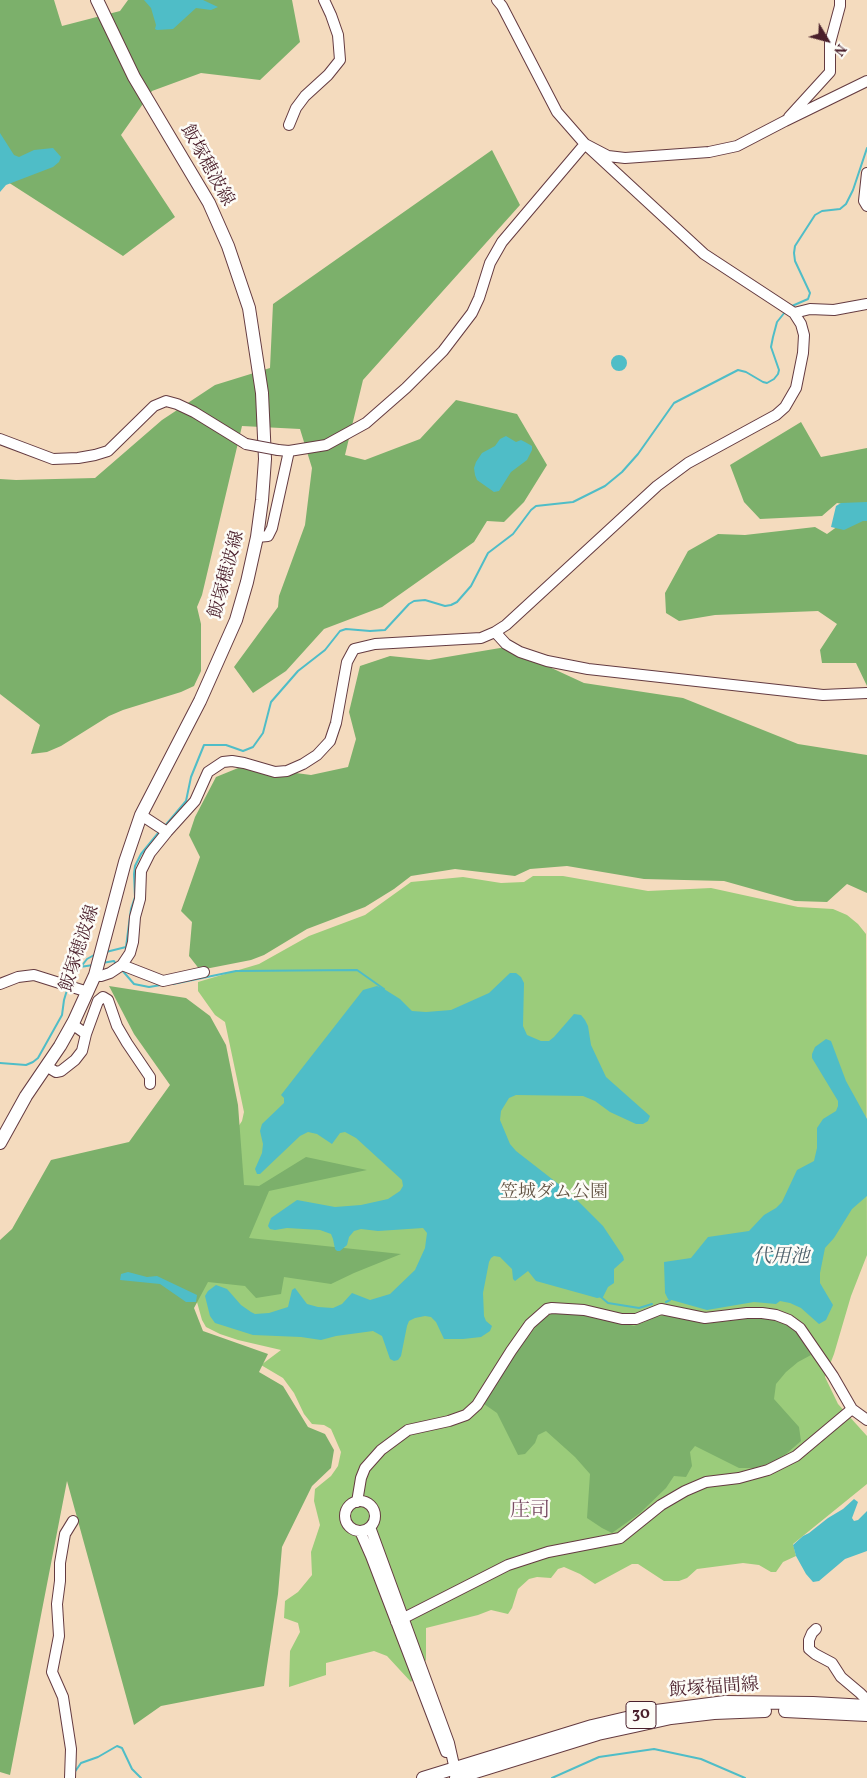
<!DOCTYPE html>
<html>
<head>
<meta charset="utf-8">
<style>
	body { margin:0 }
	#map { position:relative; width:867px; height:1778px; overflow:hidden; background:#f4dbbe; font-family:Vollkorn,serif }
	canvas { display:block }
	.north { position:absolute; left:802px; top:15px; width:50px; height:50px; -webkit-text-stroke:4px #fdfcf7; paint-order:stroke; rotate:127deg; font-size:14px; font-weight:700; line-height:20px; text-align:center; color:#4a1f2b }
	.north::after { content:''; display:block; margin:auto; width:18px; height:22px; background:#4a1f2b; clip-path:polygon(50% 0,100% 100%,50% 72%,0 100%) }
</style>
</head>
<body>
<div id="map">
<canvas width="867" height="1778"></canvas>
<div class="north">N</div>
</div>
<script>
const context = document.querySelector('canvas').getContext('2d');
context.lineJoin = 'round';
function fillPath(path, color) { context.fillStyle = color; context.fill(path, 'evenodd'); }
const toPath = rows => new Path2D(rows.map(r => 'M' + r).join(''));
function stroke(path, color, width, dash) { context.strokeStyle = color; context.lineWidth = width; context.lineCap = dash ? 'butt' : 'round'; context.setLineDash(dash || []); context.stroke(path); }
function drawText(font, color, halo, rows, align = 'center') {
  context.font = font + ' Vollkorn,"Noto Serif JP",serif'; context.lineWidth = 5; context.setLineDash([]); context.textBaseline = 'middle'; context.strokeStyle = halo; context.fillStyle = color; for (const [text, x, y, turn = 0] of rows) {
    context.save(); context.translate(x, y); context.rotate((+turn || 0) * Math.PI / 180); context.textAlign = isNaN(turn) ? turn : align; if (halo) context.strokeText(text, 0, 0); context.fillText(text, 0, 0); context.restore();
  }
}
fillPath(toPath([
	[533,876,563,876,648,891,711,888,798,907,833,909,847,915,858,924,866,934,867,1255,851,1296,834,1354,825,1377,838,1404,867,1436,867,1484,793,1544,796,1556,783,1562,776,1572,771,1572,759,1565,743,1563,697,1569,687,1578,679,1581,664,1581,638,1564,632,1564,595,1584,580,1574,564,1567,558,1569,551,1578,537,1577,529,1579,518,1589,512,1608,508,1614,491,1610,478,1615,426,1628,426,1660,411,1682,387,1656,374,1651,326,1663,326,1675,289,1687,290,1651,300,1632,298,1623,284,1618,285,1601,298,1592,312,1575,311,1552,320,1525,314,1501,315,1489,331,1476,338,1466,341,1452,331,1429,324,1425,312,1424,304,1414,294,1393,283,1378,261,1365,281,1350,238,1340,220,1334,206,1327,202,1320,190,1277,236,1130,242,1121,244,1112,225,1022,215,1015,198,991,198,982,259,964,309,936,365,915,411,882,463,877,501,883,524,882]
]), '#9bcc7b');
fillPath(toPath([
	[0,0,54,0,62,26,120,11,128,0,292,0,300,42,260,80,201,73,152,91,121,135,175,217,123,256,0,177],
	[492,150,520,205,363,380,345,455,365,460,420,439,456,400,517,414,547,465,524,502,504,522,487,521,474,542,382,607,324,629,286,671,253,693,234,667,278,607,279,596,305,525,312,468,300,429,242,426,202,595,197,607,201,624,201,671,194,686,181,692,123,710,109,716,61,746,47,752,31,754,40,725,0,694,0,479,16,480,95,478,162,420,215,385,270,368,273,304],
	[801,422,821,457,867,448,867,508,837,503,822,516,760,519,744,502,730,465],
	[867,512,867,686,856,663,822,663,820,650,837,624,818,611,715,615,679,621,666,613,665,593,688,551,718,534,745,535,815,527,827,534,838,526],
	[506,647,584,683,683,698,798,744,867,755,867,893,847,884,827,902,795,901,724,881,644,879,567,866,530,869,515,876,455,869,411,876,394,889,365,907,307,929,264,955,251,960,200,970,189,956,192,922,181,911,200,857,189,835,195,817,216,777,243,766,311,775,348,767,356,739,349,712,360,666,390,656,429,660],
	[109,986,186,998,210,1016,226,1045,238,1105,244,1185,259,1186,306,1157,367,1170,269,1191,249,1238,401,1254,354,1273,331,1284,284,1277,281,1294,256,1298,245,1286,208,1282,194,1308,203,1331,268,1354,259,1372,283,1386,308,1427,325,1434,334,1450,331,1468,312,1486,282,1547,278,1594,264,1686,161,1706,134,1725,67,1481,10,1775,0,1772,0,1240,12,1229,51,1160,129,1142,170,1085,134,1034],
	[554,1313,588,1314,634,1326,645,1322,654,1317,671,1315,704,1324,764,1317,789,1325,797,1332,811,1355,798,1362,786,1372,776,1384,774,1399,799,1427,801,1441,786,1454,773,1462,754,1468,739,1468,695,1446,690,1452,692,1466,686,1477,674,1476,666,1488,640,1513,612,1533,602,1528,587,1518,590,1474,575,1457,546,1431,538,1435,535,1443,525,1454,518,1455,497,1413,484,1404,507,1365,538,1324,545,1317]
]), '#7cb06b');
fillPath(toPath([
	[144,0,203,0,218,7,211,10,196,8,173,29,157,30,155,29,156,25,151,8],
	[0,133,14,155,19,157,34,150,53,148,61,157,59,162,53,167,6,185,0,192],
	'611 363a8 8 0 1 1 16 0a8 8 0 1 1-16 0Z',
	[506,436,516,442,521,440,525,442,532,446,532,450,527,460,511,472,499,491,494,492,477,480,475,475,474,468,476,462,482,453,495,446,500,439],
	[867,502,867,521,863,521,844,530,831,527,836,506,841,503],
	[510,973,516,973,521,977,524,983,523,1026,527,1035,541,1041,549,1041,554,1037,574,1014,581,1015,585,1020,588,1026,591,1045,606,1077,650,1116,648,1121,643,1124,636,1124,610,1112,595,1101,583,1096,516,1095,509,1098,501,1111,500,1120,510,1144,516,1151,570,1193,603,1226,623,1256,624,1260,614,1269,614,1283,608,1287,603,1297,597,1298,536,1281,528,1271,515,1281,513,1279,512,1269,500,1257,494,1256,491,1258,489,1262,483,1293,484,1316,486,1321,492,1326,490,1331,481,1337,463,1339,444,1339,436,1322,431,1317,425,1316,415,1318,409,1321,407,1326,401,1356,398,1360,394,1361,390,1359,382,1336,373,1331,336,1336,321,1340,301,1337,253,1335,215,1323,210,1316,205,1296,208,1291,216,1285,227,1289,241,1305,251,1312,255,1314,269,1313,288,1307,292,1290,295,1288,307,1304,318,1307,333,1308,342,1304,352,1293,370,1300,390,1294,415,1270,425,1248,427,1233,423,1228,378,1231,361,1229,354,1231,349,1237,347,1245,340,1251,337,1251,335,1249,333,1239,331,1234,320,1230,287,1228,275,1230,270,1229,268,1226,271,1218,297,1200,335,1207,361,1205,388,1199,400,1191,403,1186,402,1180,356,1138,345,1132,340,1133,332,1144,317,1134,308,1132,300,1136,260,1174,257,1174,255,1169,262,1153,263,1144,260,1131,262,1124,284,1103,284,1098,281,1095,363,990,377,986,384,989,400,999,412,1011,426,1012,451,1010,489,993],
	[826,1039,831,1041,846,1081,867,1119,867,1196,852,1209,834,1238,825,1248,820,1273,820,1283,833,1305,826,1320,819,1324,801,1308,790,1303,780,1301,776,1304,754,1302,707,1310,668,1299,665,1293,664,1262,691,1258,708,1237,749,1231,764,1215,776,1208,782,1202,797,1170,814,1161,817,1148,817,1128,823,1119,836,1111,838,1106,838,1101,812,1058,812,1054,815,1047],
	[128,1272,147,1277,157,1276,197,1295,196,1302,186,1302,160,1284,120,1280,121,1274],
	[854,1499,858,1502,852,1518,854,1521,858,1520,867,1511,867,1551,845,1559,819,1581,813,1582,806,1574,796,1556,793,1545,803,1536,809,1533,828,1518,843,1509]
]), '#4fbdc7');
stroke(toPath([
	[792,306,808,299,810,293,795,261,794,253,795,246,815,215,822,211,840,209,846,204,853,190,867,148],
	[164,827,186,801,191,777,204,745,226,745,243,751,253,747,263,733,271,702,298,671,325,650,340,631,346,629,370,631,385,630,409,604,414,601,425,600,445,606,451,605,457,602,471,586,488,553,513,534,531,510,536,506,573,502,605,486,622,472,638,454,674,403,738,370,746,372,763,382,767,383,774,379,778,374,779,370,771,347,773,337,777,322,785,312],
	[106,952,126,947,131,909,135,897,134,874,135,866,141,854,159,832],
	[102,963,114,961,116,964],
	[80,967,93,965],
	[121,969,134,984,149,987,161,985],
	[70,984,74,976,87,959,96,954],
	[173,984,236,971,357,970,384,989],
	[0,1063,26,1065,33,1062,38,1058,62,1015,64,1000,67,990],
	[601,1297,608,1303,639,1308,652,1304],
	[666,1302,670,1300],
	[74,1773,81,1763,98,1757,117,1746,122,1748,132,1769,141,1778],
	[552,1778,599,1757,654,1749,701,1759,745,1778]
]), '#4fbdc7', 2);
const minor = toPath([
	[789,117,830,72,830,43,840,6,840,0],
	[289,125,296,108,305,96,328,75,340,60,338,35,331,15,324,0],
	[867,173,864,201,867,206],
	[794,313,810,309,834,310,867,304],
	[0,439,53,459,78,458,95,455,108,451,154,406,166,401,177,404,194,412,246,444],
	[278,450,289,451,326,445,366,423,406,388,443,351,472,313,479,298,490,263,502,242,585,144,608,156,625,158,709,152,737,146,785,121,867,81],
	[257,537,268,536,272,528,289,451],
	[495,632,506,644,520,652,547,661,588,669,823,695,867,693],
	[141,815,167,832,195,801,208,772,223,762,232,761,244,763,275,772,287,771,303,764,317,755,330,741,336,723,347,662,354,649,375,644,481,638,495,632,506,625,657,486,688,463,776,415,785,407,796,388,803,353,804,335,801,324,794,313,704,254,585,144,557,112,502,6,497,0],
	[122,965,130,953,133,942,135,917,140,899,141,871,150,853,167,832],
	[95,975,101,976,110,973,122,965,163,981,204,972],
	[0,984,18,977,34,975,88,992],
	[86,1034,98,1001,103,997,108,1000,117,1026,127,1043,150,1077,150,1084],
	[46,1066,56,1072,61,1071,75,1060,82,1051,86,1034,72,1024],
	'345 1516a15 15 0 1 1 30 0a15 15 0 1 1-30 0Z',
	[357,1502,361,1478,365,1468,381,1450,408,1430,449,1421,466,1415,477,1405,511,1351,530,1324,547,1309,552,1308,584,1310,622,1319,636,1319,661,1309,705,1318,747,1313,762,1313,776,1315,789,1320,800,1328,833,1376,852,1409],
	[370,1527,449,1743,456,1774],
	[360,1531,371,1556,446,1752],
	[396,1622,508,1565,548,1552,620,1538,661,1505,685,1491,706,1482,739,1478,768,1470,796,1456,852,1409,867,1420],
	[816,1629,812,1633,809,1640,809,1649,815,1654,832,1663,841,1677,860,1693,865,1698,866,1711],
	[70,1778,71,1749,63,1697,52,1672,59,1636,57,1604,60,1581,60,1563,65,1534,73,1521]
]);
const major = toPath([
	[0,1143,26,1096,60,1046,74,1021,95,975,125,862,141,815,200,701,236,620,247,582,257,537,262,500,265,459,262,393,249,308,228,246,209,203,134,77,97,0],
	[785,1711,867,1715],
	[423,1778,592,1726,656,1711,725,1702,813,1703,867,1706],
	[456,1778,598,1734,635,1726,671,1718,714,1713,765,1711]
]);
stroke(minor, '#643b41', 12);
stroke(major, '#643b41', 14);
stroke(minor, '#fff', 10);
stroke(major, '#fff', 12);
const minorBridge = toPath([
	[246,444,278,450]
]);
stroke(minorBridge, '#643b41', 12, []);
stroke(minorBridge, '#fff', 10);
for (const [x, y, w] of [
	[641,1715,30]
]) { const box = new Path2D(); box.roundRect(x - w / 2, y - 13.5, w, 27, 4); context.fillStyle = '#fdfcf7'; context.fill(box); stroke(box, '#4a1f2b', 1); }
drawText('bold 16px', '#4a1f2b', null, [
	["30",641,1715]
]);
drawText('18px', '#4a1f2b', '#fdfcf7', [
	["飯塚穂波線",206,166,61],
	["飯塚穂波線",228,575,-75],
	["飯塚穂波線",81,949,-72],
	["飯塚福間線",714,1689,-4]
]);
drawText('18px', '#625343', '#fdfcf7', [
	["笠城ダム公園",554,1194]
]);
drawText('italic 19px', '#4c5e69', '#fdfcf7', [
	["代用池",781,1259]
]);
drawText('20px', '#784b63', '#fdfcf7', [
	["庄司",530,1512]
]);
</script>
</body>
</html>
